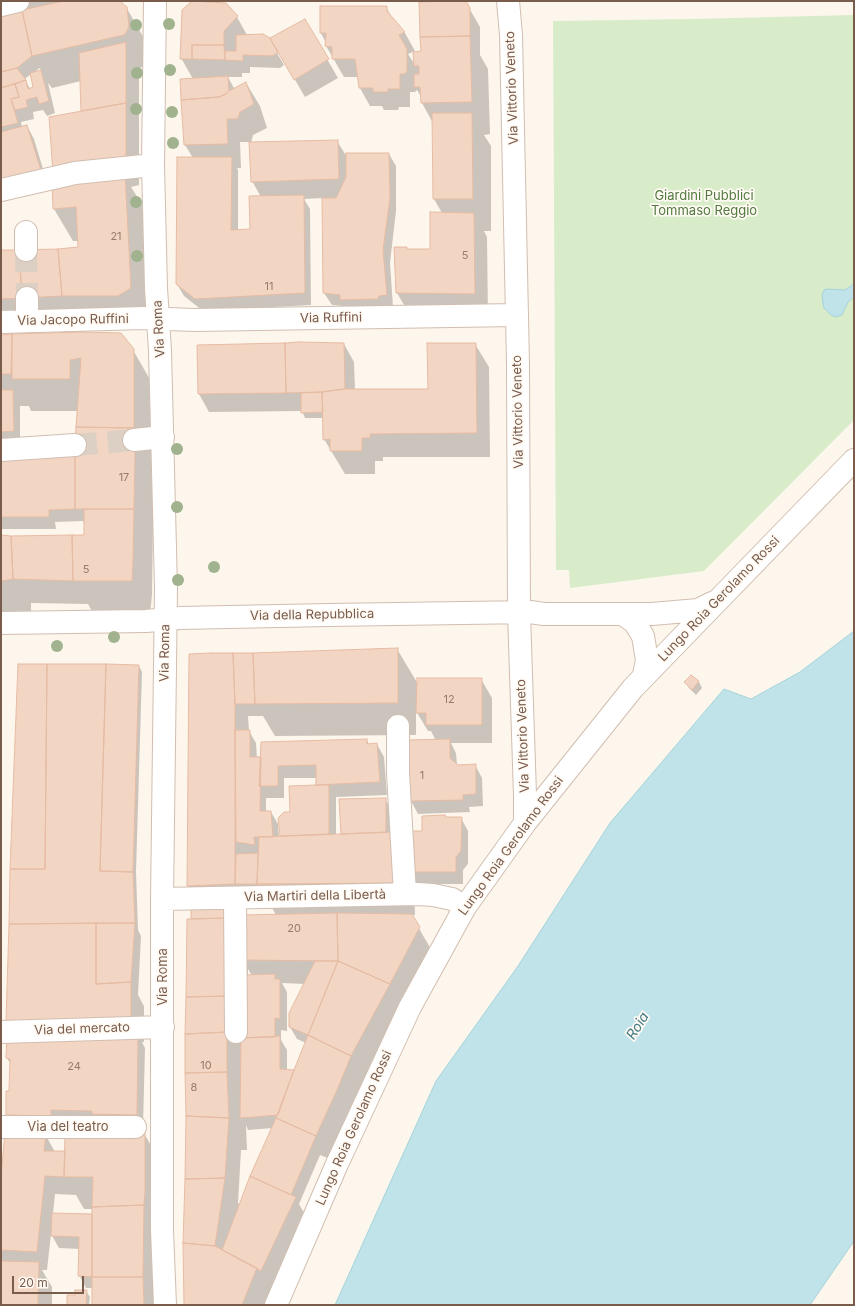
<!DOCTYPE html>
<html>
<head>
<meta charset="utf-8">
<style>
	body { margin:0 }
	#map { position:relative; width:855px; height:1306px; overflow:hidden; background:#fdf6ec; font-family:Inter,sans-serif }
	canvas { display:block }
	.frame { position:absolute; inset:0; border:2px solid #7a5c4d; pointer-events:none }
	.scale { position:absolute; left:12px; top:1276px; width:72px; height:18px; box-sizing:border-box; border:2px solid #7a5c4d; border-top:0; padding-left:5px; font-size:12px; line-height:14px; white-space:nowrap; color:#7a5c4d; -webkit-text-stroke:3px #fffaf3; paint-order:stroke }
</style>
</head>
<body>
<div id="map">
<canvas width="855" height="1306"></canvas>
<div class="frame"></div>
<div class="scale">20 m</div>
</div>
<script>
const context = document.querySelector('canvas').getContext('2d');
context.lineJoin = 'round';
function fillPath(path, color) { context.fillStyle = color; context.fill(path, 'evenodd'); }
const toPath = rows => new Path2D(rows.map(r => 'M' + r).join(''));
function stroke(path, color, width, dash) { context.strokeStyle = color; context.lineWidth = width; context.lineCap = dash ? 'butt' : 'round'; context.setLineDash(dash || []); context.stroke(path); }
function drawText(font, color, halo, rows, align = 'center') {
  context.font = font + ' Inter,sans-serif'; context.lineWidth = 3.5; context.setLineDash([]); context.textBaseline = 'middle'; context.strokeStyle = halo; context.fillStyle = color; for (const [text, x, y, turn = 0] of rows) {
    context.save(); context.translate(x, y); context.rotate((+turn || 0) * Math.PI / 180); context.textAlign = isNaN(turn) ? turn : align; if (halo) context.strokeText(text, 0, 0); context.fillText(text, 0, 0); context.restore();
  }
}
fillPath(toPath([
	[854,15,854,420,704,571,570,588,569,570,556,570,553,21,693,19]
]), '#d8ecc9');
const water = toPath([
	[854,283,854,297,848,302,842,315,835,317,831,315,824,308,823,304,822,294,824,290,827,289,845,290,851,286,854,283],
	[854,631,854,1241,810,1305,335,1305,436,1081,518,966,610,823,724,689,751,699,800,672,854,631]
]);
fillPath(water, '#bfe3e8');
stroke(water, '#a5d3da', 1);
fillPath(toPath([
	[1,1,119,1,126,7,145,40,146,64,143,67,139,68,139,185,131,187,143,206,149,320,1,322,1,251,58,250,79,248,79,241,73,241,54,209,53,181,82,112,81,81,52,88,48,83,55,113,47,116,43,110,33,112,34,119,21,122,22,127,27,126,34,139,49,189,1,179,1,18,8,14,1,16],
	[40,68,41,71,33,73],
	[31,74,35,88,30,89,25,79],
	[465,1,480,27,480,55,488,69,490,134,484,135,491,146,491,231,484,231,487,237,488,318,411,317,397,293,407,250,431,250,442,213,434,199,433,123,422,103,422,98,417,90,415,92,410,92,410,107,399,107,398,110,384,110,382,106,370,106,360,88,358,77,344,77,326,46,326,43,321,33,321,7,386,7,394,21,405,33,415,51,408,54,415,65,422,52],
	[237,17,247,35,270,40,305,21,338,78,305,97,276,47,274,48,284,65,280,68,250,67,250,73,242,73,242,77,228,77,235,90,246,83,260,106,267,128,253,135,251,143,337,141,347,157,389,154,396,166,396,211,390,263,393,307,348,312,345,306,332,305,324,293,323,198,304,199,310,209,311,305,203,311,184,296,177,284,193,158,185,145,193,79,181,58],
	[240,142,250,142,252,181,261,197,251,230,238,230,238,170,237,168,241,168],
	[84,333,133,350,152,383,153,522,152,595,150,613,93,613,88,604,31,603,31,612,1,614,1,536,85,536,85,525,83,521,55,522,56,529,1,529,1,460,76,456,78,411,31,411,29,406,20,406,20,443,1,444,1,336],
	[344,344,354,362,355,390,429,390,475,344,489,367,490,457,383,457,383,461,375,461,375,474,345,474,324,439,323,418,305,418,302,411,209,412,199,394],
	[397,649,418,684,481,679,492,698,492,743,451,743,456,753,457,765,475,765,482,778,483,806,469,807,470,812,418,814,411,801,409,741,436,741,431,731,428,731,416,711,416,735,275,736,263,716,248,716,249,731,256,743,257,758,367,740,369,745,377,744,384,757,387,795,336,797,336,835,343,835,342,833,385,799,392,811,393,833,422,832,446,818,461,818,468,831,468,864,463,870,463,884,416,884,414,879,415,915,411,915,438,961,330,1159,320,1155,299,1204,314,1230,269,1296,265,1305,185,1305,192,920,198,903,188,886,190,655],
	[284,778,317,778,317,786,291,812,280,818,282,837,279,837,278,824,271,812,266,812,266,798,284,798],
	[259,893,267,899,276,915,229,919],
	[248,969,252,976,248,976],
	[282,983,305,984,290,1027,297,1039,306,1043,294,1071,287,1070,287,1050,281,1040,281,1030,287,1031,287,992],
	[246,1125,248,1130,273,1128,240,1205,238,1203,241,1150,247,1150],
	[139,666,142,672,136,872,138,930,141,936,138,995,144,1006,144,1042,142,1042,145,1048,143,1127,14,1127,7,1115,10,1092,11,1065,7,1058],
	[691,676,699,682,702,688,696,695,689,688,686,683],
	[45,1134,55,1152,66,1152,145,1135,164,1168,162,1305,93,1305,93,1288,86,1288,79,1275,80,1249,59,1248,51,1234,47,1270,42,1270,52,1287,52,1305,1,1305,1,1262,2,1262,1,1260,1,1186],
	[55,1194,76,1195,84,1209,93,1209,93,1215,53,1214],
	[86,1291,90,1297,89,1305,68,1305,76,1296]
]), '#0003');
const building = toPath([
	[64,1,120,1,127,7,129,26,127,31,124,35,32,56,22,10,64,1],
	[192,1,226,3,238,16,224,31,224,45,192,45,192,59,180,59,182,10,192,1],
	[448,1,466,1,470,8,470,36,420,37,419,2,448,1],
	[320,6,387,6,387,11,405,32,399,35,407,49,407,71,405,74,400,74,400,89,388,89,388,92,373,92,373,88,359,88,355,59,332,59,332,47,325,46,326,33,320,33,320,6],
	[22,10,32,56,17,68,1,72,1,16,22,10],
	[305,19,329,59,294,80,270,38,305,19],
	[263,34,270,38,278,53,272,56,243,55,243,61,225,60,225,51,236,51,236,35,263,34],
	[470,36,472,102,421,103,420,87,414,87,414,74,419,74,419,66,414,66,413,52,421,51,420,37,470,36],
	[126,42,126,103,81,111,79,53,126,42],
	[192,45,224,45,225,60,192,59,192,45],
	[17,68,26,80,1,88,1,72,17,68],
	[41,70,49,101,39,104,37,97,26,100,28,107,15,110,11,99,19,97,15,84,26,80,28,89,33,87,30,73,41,70],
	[228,76,229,91,226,94,219,97,181,100,180,79,228,76],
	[246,82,254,104,240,112,238,119,227,119,228,144,184,145,181,100,219,97,226,94,229,91,246,82],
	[15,84,19,97,11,99,18,123,1,127,1,88,15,84],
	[126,103,126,162,53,173,49,117,126,103],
	[432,113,472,113,473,199,433,199,432,113],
	[27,125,43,177,1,182,1,132,27,125],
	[338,140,339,179,251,182,249,142,338,140],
	[346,153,389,153,390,198,383,250,387,295,379,296,378,299,340,300,340,295,323,293,322,198,336,198,346,177,346,153],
	[177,157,232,157,231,230,250,229,249,196,304,195,305,293,195,299,176,284,177,157],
	[125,173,131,288,118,296,62,296,58,249,78,247,76,207,53,209,52,180,125,173],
	[430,212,474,213,475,294,396,293,394,247,407,247,407,249,430,249,430,212],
	[58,249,62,296,22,298,19,250,58,249],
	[1,250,19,250,22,298,1,299,1,250],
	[84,332,121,333,134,349,134,428,76,427,81,358,70,360,70,379,12,379,12,334,84,332],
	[12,334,11,374,1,374,1,335,12,334],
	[299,342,344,343,345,389,322,392,286,393,285,343,299,342],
	[285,343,286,393,198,394,197,345,285,343],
	[427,343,476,343,477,433,370,434,370,438,362,438,362,451,330,451,330,439,323,440,322,392,345,389,428,389,427,343],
	[1,390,13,390,14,431,1,432,1,390],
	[322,392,323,412,301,413,301,393,322,392],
	[76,427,134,428,135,450,134,509,75,509,75,445,76,427],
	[75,455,75,509,49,510,49,517,1,517,1,459,75,455],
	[84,509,134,509,133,562,132,581,73,581,72,535,84,535,84,509],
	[1,535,11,536,13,579,1,581,1,535],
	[72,535,73,581,13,579,11,536,72,535],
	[398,648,398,703,255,704,253,653,398,648],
	[211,653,233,653,235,704,235,884,187,886,189,654,211,653],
	[233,653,253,653,255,704,235,704,233,653],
	[18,664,47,664,45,869,10,869,18,664],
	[47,664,106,664,100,871,133,872,135,923,9,924,10,869,45,869,47,664],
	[106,664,139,665,133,872,100,871,106,664],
	[691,675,699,681,692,690,684,682,691,675],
	[417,678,482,678,482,725,426,725,426,713,416,713,417,678],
	[235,730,250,730,250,757,261,757,260,811,271,811,273,837,254,837,255,845,236,842,235,730],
	[367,739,367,744,377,743,380,782,316,785,316,765,278,766,278,786,259,786,261,742,367,739],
	[450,739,450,758,458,765,476,764,476,794,463,795,463,800,410,801,408,740,450,739],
	[316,785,329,785,329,834,280,836,278,818,284,812,290,812,289,786,316,785],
	[386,798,386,832,341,834,339,799,386,798],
	[445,815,445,817,462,817,461,851,456,857,456,872,408,872,408,831,422,831,422,816,445,815],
	[395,832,396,883,257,884,259,837,395,832],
	[258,853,257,884,235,884,236,854,258,853],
	[257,884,282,884,281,893,258,894,257,884],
	[191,902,226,902,226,918,191,919,191,902],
	[337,913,412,914,420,927,390,984,338,961,337,913],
	[337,913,338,961,241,960,241,915,337,913],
	[230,918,229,996,186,997,187,919,230,918],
	[96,923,135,923,131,982,96,984,96,923],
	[96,923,96,984,131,982,131,1019,6,1021,9,924,96,923],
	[315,961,338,961,308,1035,289,1027,289,1013,315,961],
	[338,961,390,984,351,1056,308,1035,338,961],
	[275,974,275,979,280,979,280,1019,275,1018,275,1037,241,1038,241,975,275,974],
	[229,996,227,1032,185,1034,186,997,229,996],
	[227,1032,227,1072,185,1073,185,1034,227,1032],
	[138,1034,137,1115,92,1114,92,1111,51,1110,51,1116,6,1115,6,1091,9,1091,10,1059,6,1058,7,1035,138,1034],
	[308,1035,351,1056,338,1088,316,1136,276,1118,294,1070,308,1035],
	[280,1036,280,1069,294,1070,278,1115,255,1117,240,1118,241,1038,280,1036],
	[227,1072,229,1118,186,1116,185,1073,227,1072],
	[186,1116,229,1118,225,1178,185,1179,186,1116],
	[276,1118,316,1136,291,1195,250,1176,276,1118],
	[5,1133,46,1133,44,1151,65,1151,64,1177,45,1176,37,1252,1,1250,1,1176,5,1133],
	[65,1133,145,1134,145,1192,144,1205,92,1207,93,1177,64,1177,65,1133],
	[250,1176,296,1197,261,1271,222,1250,250,1176],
	[225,1178,215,1246,183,1243,185,1179,225,1178],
	[144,1205,143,1277,92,1277,92,1207,144,1205],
	[52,1213,92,1214,92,1277,78,1276,79,1237,51,1236,52,1213],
	[183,1243,215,1246,257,1268,242,1305,184,1305,183,1243],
	[1,1261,39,1262,38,1305,1,1305,1,1261],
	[92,1277,143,1277,144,1305,92,1305,92,1277],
	[75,1290,87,1290,86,1305,67,1305,67,1295,75,1295,75,1290]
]);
fillPath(building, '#f3d5c3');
stroke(building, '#e6bba3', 1);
stroke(toPath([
	[26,250,27,298],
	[75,445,134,440]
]), '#dcd0c4', 22, [22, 11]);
const minor = toPath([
	[155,1,153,165,156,288,160,351,166,588,162,899,162,1230,165,1305],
	[508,1,511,35,518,364,519,613,525,795,525,823],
	[1,5,18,1],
	[1,190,75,173,153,165],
	[26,232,26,250],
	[27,298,27,321],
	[1,322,144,318,194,320,517,315],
	[134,440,163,437],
	[1,450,75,445],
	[623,614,635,623,643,636,647,660,644,675],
	[1,623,146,621,179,618,329,615,530,612,544,614,652,614,698,610,712,603],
	[398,726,398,773,405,894],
	[235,898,236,1032],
	[162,899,417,894,433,895,452,899,465,907],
	[1,1032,163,1027],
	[1,1127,135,1127],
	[276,1305,337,1164,410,1007,465,907,525,823,633,688,854,460]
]);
stroke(minor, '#d1beb0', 24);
stroke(minor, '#fff', 22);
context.fillStyle = '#a0b28e';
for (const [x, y] of [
	[169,24],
	[136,25],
	[170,70],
	[137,73],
	[136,109],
	[172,112],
	[173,143],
	[136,202],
	[137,256],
	[177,449],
	[177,507],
	[214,567],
	[178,580],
	[114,637],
	[57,646]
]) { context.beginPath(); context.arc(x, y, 6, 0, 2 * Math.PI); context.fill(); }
drawText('11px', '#987a6a', null, [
	["21",116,237],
	["5",465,256],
	["11",269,287],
	["17",124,478],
	["5",86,570],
	["12",449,700],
	["1",422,776],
	["20",294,929],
	["10",206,1066],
	["24",74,1067],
	["8",194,1088]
]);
drawText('13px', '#7a5c4d', '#fffaf3', [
	["Via Vittorio Veneto",512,88,-92],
	["Via Ruffini",331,318,-1],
	["Via Jacopo Ruffini",73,320,-1],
	["Via Roma",159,329,-93],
	["Via Vittorio Veneto",518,412,-91],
	["Lungo Roia Gerolamo Rossi",719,599,-46],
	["Via della Repubblica",312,615,-1],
	["Via Roma",165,653,-89],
	["Via Vittorio Veneto",523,736,-92],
	["Lungo Roia Gerolamo Rossi",511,846,-54],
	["Via Martiri della Libertà",315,896,-1],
	["Via Roma",163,977,-90],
	["Via del mercato",82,1029,-2],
	["Via del teatro",68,1127],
	["Lungo Roia Gerolamo Rossi",354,1128,-66]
]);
drawText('13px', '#537a41', '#fffaf3', [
	["Giardini Pubblici",704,196],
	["Tommaso Reggio",704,211]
]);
drawText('italic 14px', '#437c86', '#fffaf3', [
	["Roia",638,1026,-58]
]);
</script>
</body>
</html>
